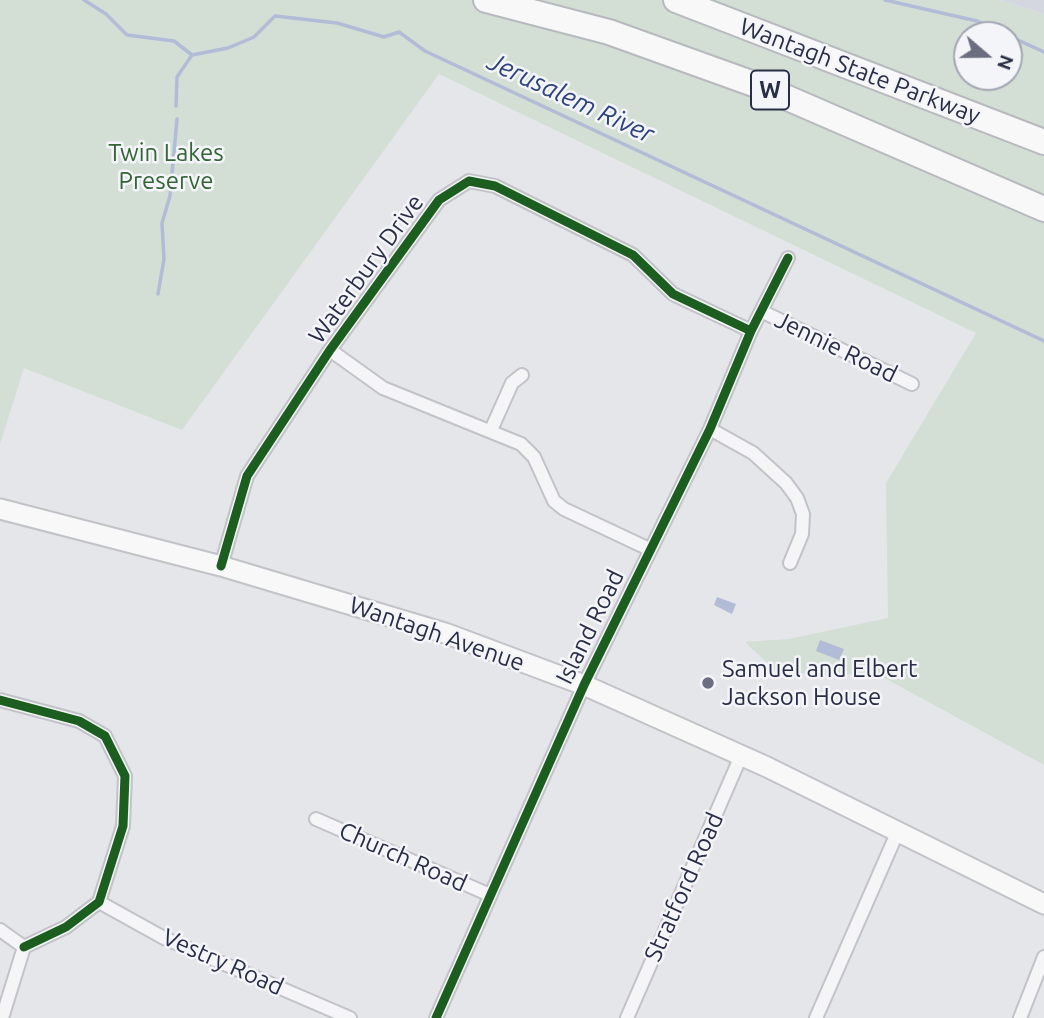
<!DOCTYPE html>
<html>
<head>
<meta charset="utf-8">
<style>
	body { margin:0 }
	#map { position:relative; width:1044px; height:1018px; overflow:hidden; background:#e5e6ea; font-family:Ubuntu,sans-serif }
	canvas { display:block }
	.north { position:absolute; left:953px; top:21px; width:70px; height:70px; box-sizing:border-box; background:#f4f5f9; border:2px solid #a3a5b2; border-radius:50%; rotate:110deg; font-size:19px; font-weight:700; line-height:28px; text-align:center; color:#292e47 }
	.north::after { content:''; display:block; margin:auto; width:24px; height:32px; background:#6b6e80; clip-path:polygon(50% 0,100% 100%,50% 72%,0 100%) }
</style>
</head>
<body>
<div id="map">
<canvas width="1044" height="1018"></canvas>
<div class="north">N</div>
</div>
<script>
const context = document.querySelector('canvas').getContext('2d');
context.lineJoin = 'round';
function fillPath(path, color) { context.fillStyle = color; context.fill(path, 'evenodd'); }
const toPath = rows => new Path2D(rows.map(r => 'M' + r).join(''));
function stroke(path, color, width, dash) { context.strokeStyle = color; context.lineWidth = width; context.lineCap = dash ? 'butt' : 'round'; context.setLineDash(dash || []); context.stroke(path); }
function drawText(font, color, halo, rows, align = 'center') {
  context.font = font + ' Ubuntu,sans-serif'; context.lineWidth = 5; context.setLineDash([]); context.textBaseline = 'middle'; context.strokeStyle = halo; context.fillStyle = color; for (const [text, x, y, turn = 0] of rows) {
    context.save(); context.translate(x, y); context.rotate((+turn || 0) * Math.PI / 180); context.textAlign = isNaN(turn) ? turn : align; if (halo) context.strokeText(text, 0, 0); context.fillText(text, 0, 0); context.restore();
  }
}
fillPath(toPath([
	[1000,0,1044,0,1044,14]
]), '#d5d7e0');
fillPath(toPath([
	[0,0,1000,0,1044,14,1044,765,879,675,778,673,745,642,789,639,888,618,886,483,976,333,439,74,182,430,24,368,0,444],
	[967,35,1009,35,1009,77,967,77]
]), '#d3ded5');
fillPath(toPath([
	[717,597,736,604,732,614,714,605],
	[820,640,844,649,839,660,816,651]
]), '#b2bcd7');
stroke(toPath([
	[84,0,106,14,127,35,174,41,192,55,228,48,254,37,275,16,337,23,384,37,399,32,425,51,1044,341],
	[885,0,977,21,1007,35],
	[1009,36,1044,52],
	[176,106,177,77,192,55],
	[158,294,164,259,162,223,170,196,177,119]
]), '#b2bcd7', 3.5);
const minor = toPath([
	[761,311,912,384],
	[330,350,383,388,521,444,534,457,554,501,564,509,649,549],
	[710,429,753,453,786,483,797,498,803,514,802,534,790,563],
	[491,430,512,383,522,375],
	[221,566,247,476,330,350,439,200,469,181,495,186,633,255,673,294,751,331],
	[0,700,79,721,105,736,125,776,123,826,99,902,66,927,24,947],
	[316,819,490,895],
	[99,902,164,938,350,1018],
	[0,930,24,947],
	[2,1018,24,947],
	[436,1018,584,685,710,429,751,331,788,258],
	[627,1018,741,756],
	[816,1018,898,831],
	[1020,1018,1044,957]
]);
const secondary = toPath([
	[0,509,221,566,445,633,584,685,767,767,1044,904]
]);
const motorway = toPath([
	[486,0,609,32,762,87,1044,209],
	[676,0,1044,142]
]);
stroke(minor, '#c2c3c8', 16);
stroke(secondary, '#c2c3c8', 23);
stroke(motorway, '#b7b9bf', 28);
stroke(minor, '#f5f5f7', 12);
stroke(secondary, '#f8f8f8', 19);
stroke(motorway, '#f8f8f8', 24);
stroke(toPath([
	[221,566,247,476,330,350,439,200,469,181,495,186,633,255,673,294,751,331],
	[0,700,79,721,105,736,125,776,123,826,99,902,66,927,24,947],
	[436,1018,584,685,710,429,751,331,788,258]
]), '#1b5e20', 9);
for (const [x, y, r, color] of [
	[708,683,7,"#6b6e80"]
]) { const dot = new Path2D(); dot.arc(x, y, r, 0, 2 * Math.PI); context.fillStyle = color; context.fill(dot); stroke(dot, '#f4f5f9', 2.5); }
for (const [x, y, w] of [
	[770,90,38]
]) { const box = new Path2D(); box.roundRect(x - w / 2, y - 19.5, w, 39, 5); context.fillStyle = '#f4f5f9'; context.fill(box); stroke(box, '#292e47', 2); }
drawText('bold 23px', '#292e47', null, [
	["W",770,90]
]);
drawText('24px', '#292e47', '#f4f5f9', [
	["Wantagh State Parkway",860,71,21],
	["Waterbury Drive",366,269,-54],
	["Jennie Road",836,347,26],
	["Island Road",590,627,-64],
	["Wantagh Avenue",437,634,19],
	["Church Road",403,857,24],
	["Stratford Road",684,887,-66],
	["Vestry Road",223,962,24]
]);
drawText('24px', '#356436', '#f4f5f9', [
	["Twin Lakes",166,153],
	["Preserve",166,181]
]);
drawText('24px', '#292e47', '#f4f5f9', [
	["Samuel and Elbert",722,669],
	["Jackson House",722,697]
], 'left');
drawText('italic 26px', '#2f437f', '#f4f5f9', [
	["Jerusalem River",571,98,25]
]);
</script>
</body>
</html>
